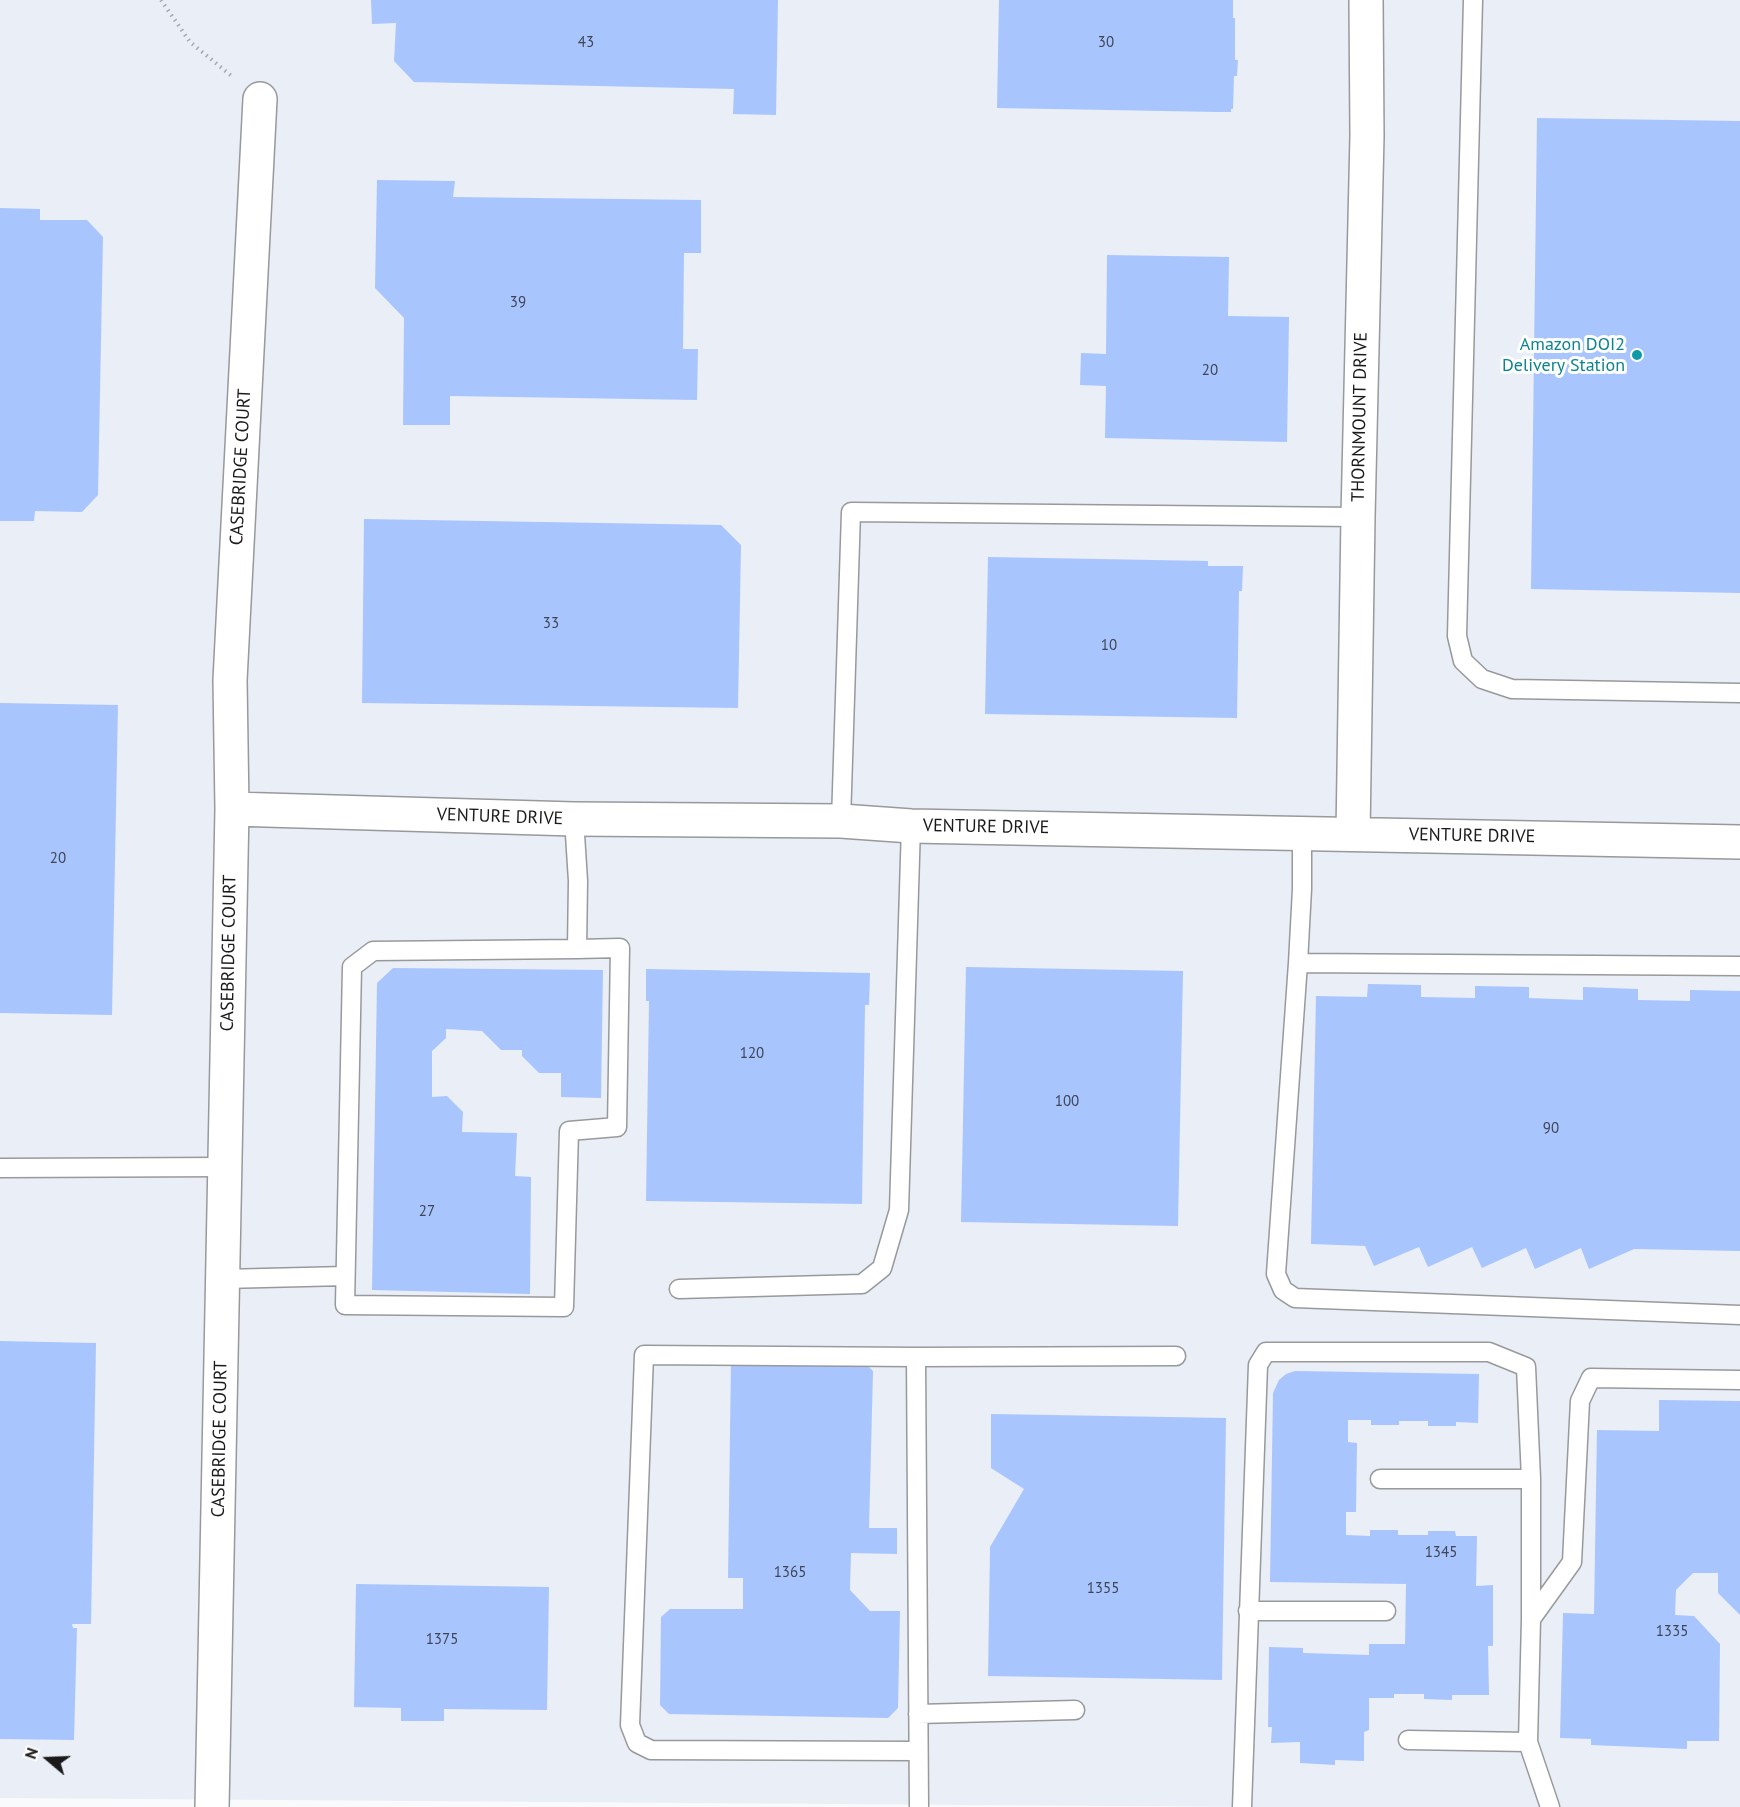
<!DOCTYPE html>
<html>
<head>
<meta charset="utf-8">
<style>
	body { margin:0 }
	#map { position:relative; width:1740px; height:1807px; overflow:hidden; background:#f9fafc; font-family:"PT Sans",sans-serif }
	canvas { display:block }
	.north { position:absolute; left:18px; top:1729px; width:60px; height:60px; -webkit-text-stroke:4px #fff; paint-order:stroke; rotate:289deg; font-size:16px; font-weight:700; line-height:24px; text-align:center; color:#1a1a1b }
	.north::after { content:''; display:block; margin:auto; width:21px; height:27px; background:#1a1a1b; clip-path:polygon(50% 0,100% 100%,50% 72%,0 100%) }
</style>
</head>
<body>
<div id="map">
<canvas width="1740" height="1807"></canvas>
<div class="north">N</div>
</div>
<script>
const ctx = document.querySelector('canvas').getContext('2d');
ctx.lineJoin = 'round';
function paint(path, color) {
  ctx.fillStyle = color;
  ctx.fill(path, 'evenodd');
}
function shape(rows) {
  const path = new Path2D();
  for (const r of rows) {
    path.moveTo(r[0], r[1]);
    for (let i = 2; i < r.length; i += 2) path.lineTo(r[i], r[i + 1]);
  }
  return path;
}
function trace(path, color, width, dash) {
  ctx.strokeStyle = color;
  ctx.lineWidth = width;
  ctx.lineCap = dash ? 'butt' : 'round';
  ctx.setLineDash(dash || []);
  ctx.stroke(path);
}
function drawText(font, color, halo, rows, align = 'center') {
  ctx.font = font + ' "PT Sans",sans-serif';
  ctx.lineWidth = 6;
  ctx.setLineDash([]);
  ctx.textBaseline = 'middle';
  ctx.strokeStyle = halo;
  ctx.fillStyle = color;
  for (const [text, x, y, turn = 0] of rows) {
    ctx.save();
    ctx.translate(x, y);
    ctx.rotate((+turn || 0) * Math.PI / 180);
    ctx.textAlign = isNaN(turn) ? turn : align;
    if (halo) ctx.strokeText(text, 0, 0);
    ctx.fillText(text, 0, 0);
    ctx.restore();
  }
}
const built = shape([
	[0,0,1740,0,1740,1807,1258,1807,0,1798]
]);
const building = shape([
	[371,0,778,0,776,115,733,114,734,89,414,82,394,61,396,23,372,24],
	[999,0,1233,0,1233,18,1235,18,1235,60,1238,60,1237,76,1234,76,1233,109,1231,109,1231,112,1218,112,997,108],
	[1537,118,1740,121,1740,593,1531,589],
	[377,180,455,181,453,197,701,200,701,253,684,253,683,349,698,349,697,400,450,396,450,425,403,425,404,318,375,288],
	[0,208,40,209,40,220,87,220,103,237,98,495,82,512,35,511,34,521,0,521],
	[1107,255,1229,257,1228,316,1289,317,1287,442,1105,438,1106,386,1080,385,1081,353,1106,354],
	[364,519,721,525,741,545,738,708,362,703],
	[988,557,1208,561,1208,566,1243,566,1242,591,1239,591,1237,718,985,714],
	[0,703,118,705,112,1015,0,1013],
	[966,967,1183,971,1178,1226,961,1222],
	[393,968,603,970,601,1098,561,1097,561,1073,539,1073,522,1056,522,1050,501,1050,482,1031,446,1029,446,1038,432,1051,432,1097,447,1096,463,1112,462,1132,517,1133,515,1176,531,1177,530,1294,372,1290,377,983],
	[646,969,870,973,869,1005,865,1005,862,1204,646,1201,649,1001,646,1001],
	[1368,984,1421,985,1421,997,1475,998,1475,986,1529,987,1529,998,1583,1000,1583,987,1638,989,1638,1000,1690,1001,1690,990,1740,991,1740,1251,1634,1249,1589,1269,1581,1248,1535,1269,1526,1248,1482,1268,1472,1247,1428,1267,1419,1247,1374,1266,1365,1246,1311,1244,1316,996,1367,997],
	[0,1341,96,1343,91,1624,72,1624,73,1628,77,1628,74,1740,0,1739],
	[731,1361,865,1363,873,1371,869,1528,897,1528,897,1554,851,1553,850,1590,870,1611,900,1611,898,1708,888,1718,669,1714,660,1705,661,1617,670,1609,743,1609,743,1578,728,1578],
	[1295,1371,1479,1374,1478,1423,1456,1422,1456,1426,1428,1426,1428,1421,1399,1421,1399,1425,1371,1425,1371,1420,1348,1420,1348,1442,1357,1443,1356,1512,1346,1512,1346,1535,1370,1536,1370,1530,1398,1530,1398,1535,1428,1535,1428,1531,1455,1531,1456,1536,1477,1536,1476,1586,1493,1585,1493,1646,1488,1646,1489,1695,1452,1695,1452,1700,1424,1699,1424,1694,1394,1694,1394,1698,1369,1698,1369,1730,1364,1732,1364,1761,1335,1760,1335,1765,1300,1763,1300,1742,1271,1743,1272,1727,1268,1727,1269,1647,1303,1648,1303,1653,1369,1655,1369,1644,1405,1644,1406,1584,1270,1582,1273,1393,1279,1380,1286,1374],
	[1659,1400,1740,1401,1740,1615,1718,1593,1718,1573,1693,1573,1676,1590,1675,1615,1694,1616,1720,1644,1719,1741,1687,1741,1687,1749,1591,1745,1591,1739,1560,1738,1563,1613,1594,1614,1597,1430,1659,1431],
	[991,1414,1226,1418,1222,1680,988,1676,990,1547,1024,1489,991,1468],
	[356,1584,549,1587,547,1710,444,1709,444,1721,401,1721,401,1708,354,1707]
]);
const path = shape([
	[161,0,190,42,234,78]
]);
const service = shape([
	[1473,0,1457,636,1463,661,1482,679,1512,689,1740,693],
	[574,819,578,881,577,949,373,951,352,967,345,1305,564,1307,569,1131,617,1127,620,948,577,949],
	[841,821,851,512,1358,517],
	[1302,834,1302,889,1298,963,1276,1274,1283,1290,1295,1298,1740,1315],
	[1298,963,1740,966],
	[0,1168,226,1167],
	[223,1279,345,1276],
	[679,1289,862,1284,882,1268,899,1210,911,826],
	[916,1357,644,1355,630,1725,637,1743,651,1750,918,1751],
	[1380,1479,1531,1479],
	[1248,1611,1386,1611],
	[1531,1619,1572,1562,1580,1401,1591,1378,1740,1380],
	[918,1714,1075,1710],
	[1408,1740,1528,1742],
	[919,1807,916,1357,1176,1356],
	[1242,1807,1258,1365,1266,1352,1489,1352,1526,1367,1531,1479,1531,1619,1528,1742,1550,1807]
]);
const minor = shape([
	[232,809,574,819,841,821,911,826,1740,842],
	[1353,834,1358,517,1367,136,1366,0],
	[212,1807,232,809,230,680,260,99]
]);
const markers = [
	[1637,355,6,"#0f9aa8"]
];
const numberNames = [
	["43",586,43],
	["30",1106,43],
	["39",518,303],
	["20",1210,371],
	["33",551,624],
	["10",1109,646],
	["20",58,859],
	["120",752,1054],
	["100",1067,1102],
	["90",1551,1129],
	["27",427,1212],
	["1345",1441,1553],
	["1365",790,1573],
	["1355",1103,1589],
	["1335",1672,1632],
	["1375",442,1640]
];
const cultureNames = [
	["Amazon DOI2",1625,345],
	["Delivery Station",1625,366]
];
const streetNames = [
	["THORNMOUNT DRIVE",1360,417,-89],
	["CASEBRIDGE COURT",241,467,-87],
	["VENTURE DRIVE",500,817,2],
	["VENTURE DRIVE",986,827,1],
	["VENTURE DRIVE",1472,836,1],
	["CASEBRIDGE COURT",229,953,-89],
	["CASEBRIDGE COURT",220,1439,-89]
];
paint(built, '#e9eef7');
paint(building, '#a9c5fe');
trace(service, '#98999b', 21);
trace(minor, '#98999b', 36);
trace(path, '#a7a8aa', 4, [1.5, 4.5]);
trace(service, '#fff', 18);
trace(minor, '#fff', 33);
for (const [x, y, r, color] of markers) {
  const dot = new Path2D();
  dot.arc(x, y, r, 0, 2 * Math.PI);
  ctx.fillStyle = color;
  ctx.fill(dot);
  trace(dot, '#fff', 2);
}
drawText('15px', '#3e4554', null, numberNames);
drawText('18px', '#0d838f', '#fff', cultureNames, 'right');
drawText('18px', '#1a1a1b', '#fff', streetNames);
</script>
</body>
</html>
